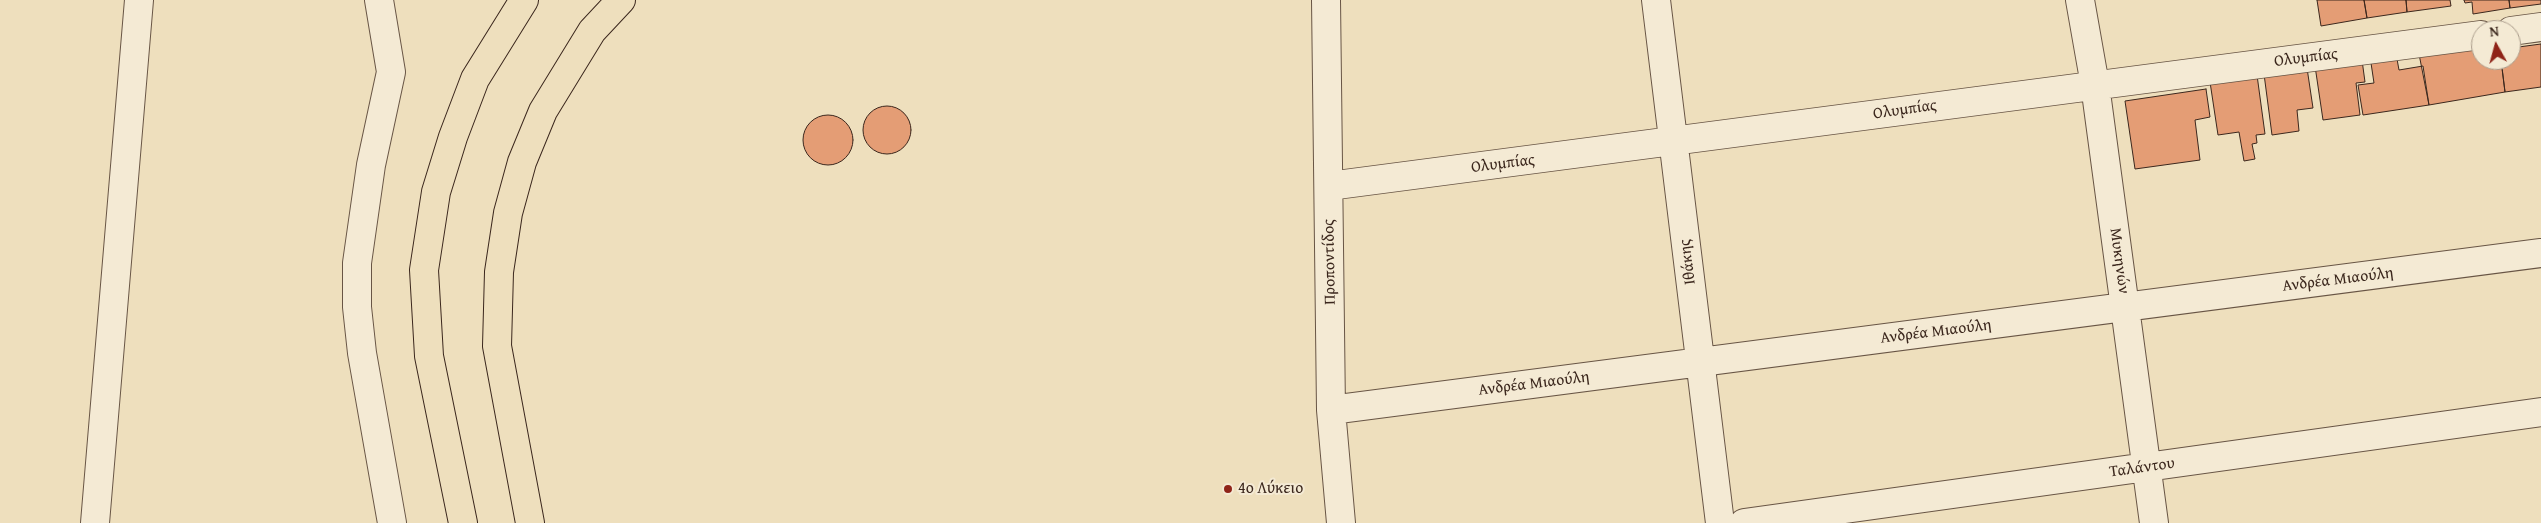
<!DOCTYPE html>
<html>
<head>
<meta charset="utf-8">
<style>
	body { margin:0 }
	#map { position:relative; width:2541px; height:523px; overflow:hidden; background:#eedfbd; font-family:"Gentium Book Plus",serif }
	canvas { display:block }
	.north { position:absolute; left:2471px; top:20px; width:50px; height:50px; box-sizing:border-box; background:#f4ead4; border:1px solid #aa9c8b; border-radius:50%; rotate:353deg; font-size:14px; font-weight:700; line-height:20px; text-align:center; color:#3b271d }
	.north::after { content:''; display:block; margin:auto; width:18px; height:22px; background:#8f2418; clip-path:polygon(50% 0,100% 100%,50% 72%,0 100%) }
</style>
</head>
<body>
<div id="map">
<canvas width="2541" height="523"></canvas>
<div class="north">N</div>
</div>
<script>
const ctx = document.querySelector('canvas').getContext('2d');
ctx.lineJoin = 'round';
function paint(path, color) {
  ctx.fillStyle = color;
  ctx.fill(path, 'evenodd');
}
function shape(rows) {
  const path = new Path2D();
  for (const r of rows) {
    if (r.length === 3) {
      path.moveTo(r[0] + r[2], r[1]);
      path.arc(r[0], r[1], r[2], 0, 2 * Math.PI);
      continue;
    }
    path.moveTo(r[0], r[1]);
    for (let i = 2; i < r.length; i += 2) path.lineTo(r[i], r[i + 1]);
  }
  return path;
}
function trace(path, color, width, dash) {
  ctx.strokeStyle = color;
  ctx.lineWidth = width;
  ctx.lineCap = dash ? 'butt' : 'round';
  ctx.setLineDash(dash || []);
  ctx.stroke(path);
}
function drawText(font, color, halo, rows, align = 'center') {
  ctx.font = font + ' "Gentium Book Plus",serif';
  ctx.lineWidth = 4;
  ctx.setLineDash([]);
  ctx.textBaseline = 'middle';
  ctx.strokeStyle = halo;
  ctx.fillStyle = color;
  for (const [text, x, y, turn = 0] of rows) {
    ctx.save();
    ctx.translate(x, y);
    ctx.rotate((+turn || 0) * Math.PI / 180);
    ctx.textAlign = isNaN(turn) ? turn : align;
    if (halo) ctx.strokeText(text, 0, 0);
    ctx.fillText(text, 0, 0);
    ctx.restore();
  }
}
const building = shape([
	[2317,0,2364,0,2367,18,2321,26,2317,0],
	[2364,0,2406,0,2407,12,2367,18,2364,0],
	[2406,0,2450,0,2451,6,2407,12,2406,0],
	[2464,0,2509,0,2510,8,2473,14,2472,2,2465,3,2464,0],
	[2509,0,2541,0,2541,4,2510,8,2509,0],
	[2541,44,2541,87,2505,92,2501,60,2511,60,2511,48,2541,44],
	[2461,47,2462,51,2481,48,2481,60,2501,60,2505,92,2429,105,2419,54,2461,47],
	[2397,59,2399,70,2423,66,2429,105,2363,115,2358,85,2374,83,2371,63,2397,59],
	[2362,60,2365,82,2356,83,2360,115,2323,120,2315,66,2362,60],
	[2307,68,2313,108,2297,110,2299,131,2272,135,2264,74,2307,68],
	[2257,75,2265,134,2256,135,2257,143,2252,144,2255,159,2244,161,2239,132,2218,135,2210,82,2257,75],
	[2206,89,2210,117,2195,120,2200,160,2135,169,2125,101,2206,89],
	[887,130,24],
	[828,140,25]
]);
const minor = shape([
	[379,0,391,72,371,165,357,263,357,307,362,353,392,523],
	[1326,0,1331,410,1341,523],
	[1656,0,1720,523],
	[2080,0,2095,85,2154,523],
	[2511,31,2541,27],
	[1329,186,2481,35],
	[1331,410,2541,253],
	[95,523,139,0],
	[1744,523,2541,412]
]);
const major = shape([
	[463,523,429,356,424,270,436,192,453,137,475,79,524,0],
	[530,523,497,346,499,272,508,213,522,162,543,111,592,31,621,0]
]);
const markers = [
	[1228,489,5,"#8f2418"]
];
const streetNames = [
	["Ολυμπίας",2306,58,-7],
	["Ολυμπίας",1905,110,-8],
	["Ολυμπίας",1503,164,-7],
	["Μυκηνών",2119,261,82],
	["Προποντίδος",1330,262,-91],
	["Ιθάκης",1688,262,-97],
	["Ανδρέα Μιαούλη",2338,280,-7],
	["Ανδρέα Μιαούλη",1936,332,-7],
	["Ανδρέα Μιαούλη",1534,384,-7],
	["Ταλάντου",2142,468,-8]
];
const poiNames = [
	["4ο Λύκειο",1238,489]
];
paint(building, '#e49d75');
trace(building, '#3b271d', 1);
trace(minor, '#685545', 30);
trace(major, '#3b271d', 30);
trace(minor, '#f4ead4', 28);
trace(major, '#eedfbd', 28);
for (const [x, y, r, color] of markers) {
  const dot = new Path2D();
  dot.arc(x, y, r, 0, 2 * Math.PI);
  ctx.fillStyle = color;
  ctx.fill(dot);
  trace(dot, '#f4ead4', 2);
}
drawText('16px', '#3b271d', '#f4ead4', streetNames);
drawText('16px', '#3b271d', '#f4ead4', poiNames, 'left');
</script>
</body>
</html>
